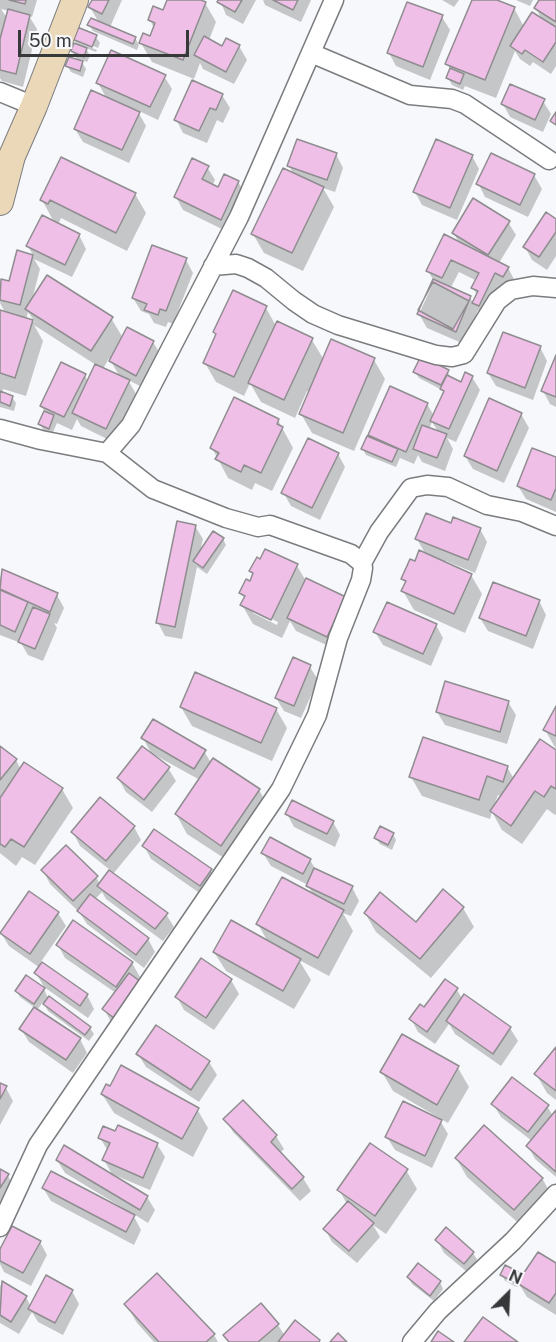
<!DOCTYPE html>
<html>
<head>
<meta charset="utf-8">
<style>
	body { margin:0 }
	#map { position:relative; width:556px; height:1342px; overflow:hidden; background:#f6f8fb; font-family:"Public Sans",sans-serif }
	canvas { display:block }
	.north { position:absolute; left:478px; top:1264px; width:60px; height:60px; -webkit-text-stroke:4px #f6f8fb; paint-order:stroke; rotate:24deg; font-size:16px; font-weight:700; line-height:24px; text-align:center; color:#373839 }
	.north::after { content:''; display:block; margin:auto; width:21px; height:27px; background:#373839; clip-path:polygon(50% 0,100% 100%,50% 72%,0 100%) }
	.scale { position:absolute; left:18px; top:30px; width:171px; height:27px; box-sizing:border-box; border:3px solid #373839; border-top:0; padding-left:8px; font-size:18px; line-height:21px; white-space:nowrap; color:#373839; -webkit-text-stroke:4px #f6f8fb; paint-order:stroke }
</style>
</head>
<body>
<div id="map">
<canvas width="556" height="1342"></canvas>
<div class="north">N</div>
<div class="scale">50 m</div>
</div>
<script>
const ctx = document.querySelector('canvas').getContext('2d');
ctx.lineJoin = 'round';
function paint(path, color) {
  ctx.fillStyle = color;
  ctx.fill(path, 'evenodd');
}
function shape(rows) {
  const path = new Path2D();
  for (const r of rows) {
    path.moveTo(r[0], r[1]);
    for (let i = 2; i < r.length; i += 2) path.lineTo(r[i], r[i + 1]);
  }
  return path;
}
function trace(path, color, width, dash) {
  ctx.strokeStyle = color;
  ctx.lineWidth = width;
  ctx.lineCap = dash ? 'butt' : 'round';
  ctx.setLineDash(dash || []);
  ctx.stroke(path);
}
const shadow = shape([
	[0,0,37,0,32,17,29,16,37,29,23,87,2,81,0,78],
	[1,9,9,11,7,18],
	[93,0,122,0,110,27,135,38,139,45,137,50,93,31,89,25,99,23,90,7],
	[168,0,197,0,205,3,216,22,209,40,223,48,239,46,247,60,234,84,203,69,200,63,194,79,152,62,141,43,151,38,154,28,150,20,164,12],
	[220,0,256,0,243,24,226,15],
	[263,0,311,0,301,22,265,5],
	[442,0,459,0,454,7],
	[474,0,494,0,514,8,524,27,542,20,536,8,541,0,556,0,556,66,551,74,533,62,530,66,520,59,515,51,496,98,465,86,463,90,452,85,448,78,451,70,447,64],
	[516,0,533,0,530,6],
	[442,17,450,30,430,80,396,66,389,53],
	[96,37,100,43,98,48,77,39,77,42,97,50,96,52,86,48,90,56,87,62,80,59,86,69,83,77,71,72,67,66,78,61,72,51,78,46,74,39],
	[164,76,172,89,158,120,137,110,146,126,129,163,83,142,75,129,107,99,98,83],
	[222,95,230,108,223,123,217,120,207,143,183,133,176,119],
	[543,101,551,114,543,132,510,117,503,104],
	[336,154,343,168,335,192,323,188,334,207,303,271,264,253,253,234,294,175,289,166],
	[472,156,479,169,457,220,422,205,415,192],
	[207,167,215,180,212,186,218,188,238,182,246,195,228,232,183,210,176,197],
	[534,175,542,189,528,217,485,197,478,183],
	[135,194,146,213,127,251,61,218,58,225,79,235,86,249,72,277,34,259,40,269,32,300,111,318,123,338,128,329,153,342,161,355,144,388,128,380,136,394,113,442,81,426,77,419,72,430,57,423,52,434,44,431,40,424,45,412,41,406,85,375,88,382,96,365,34,325,43,341,26,396,3,389,2,393,12,397,16,403,14,411,0,407,0,312,6,314,0,303,2,281,10,283,18,252,34,257,28,246,55,224,42,200],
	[28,312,35,322,26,320],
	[109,358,120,377,103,369],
	[556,220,556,256,547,270,532,260,525,247],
	[508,222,516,235,499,263,508,268,515,281,481,316,478,310,464,344,427,328,419,314,434,281,428,271,459,243,454,233],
	[459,272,477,281,473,288,477,295,473,303,470,297,450,289],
	[186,260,193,273,173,324,168,322,166,327,154,323,149,314,141,311,133,298],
	[266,308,276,326,312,340,324,360,374,360,385,379,354,451,312,433,301,414,310,392,307,391,295,418,261,402,250,383,244,396,216,382,205,363,217,337,214,332],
	[540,347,547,361,533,400,496,386,488,373],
	[556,359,556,407,550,404,543,391],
	[448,371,450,379,462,384,472,377,480,390,456,442,447,438,453,449,445,471,422,462,418,455,414,464,400,458,396,467,366,455,363,449,374,441,370,435,427,404,434,416,445,393,442,390,419,378,415,372],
	[432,422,439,433,429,430],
	[521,414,529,428,504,483,473,469,465,456],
	[278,420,293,448,272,491,255,483,252,490,228,478,212,448],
	[338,454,345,467,320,520,291,506,283,492],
	[556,459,556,512,526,499,518,486],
	[452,525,480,529,487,542,475,573,446,561,445,564,471,575,482,594,465,633,414,610,403,591,406,584,403,579,415,563,426,555,417,539],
	[195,526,203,539,200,552,223,539,226,545,207,574,197,567,182,639,165,636,158,623],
	[297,566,306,581,345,598,335,649,296,631,290,621,282,638,253,624,242,605,245,599,241,593,250,583,254,576,251,571],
	[253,610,278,622,277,625,253,613],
	[3,571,57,595,64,608,57,624,54,623,57,628,43,661,28,655,21,643,0,635,0,578],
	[539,601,546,615,533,649,488,631,480,618],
	[436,625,443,638,431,666,383,645,375,632],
	[294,659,310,667,318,680,301,718,284,711,276,698],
	[508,702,516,715,507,744,445,725,437,712],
	[181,707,276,709,287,728,272,761,192,726],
	[556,709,556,749,545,730],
	[143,738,204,751,211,763,259,790,270,809,233,864,187,834,176,814,200,780,151,753],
	[0,748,16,760,21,770,62,789,73,808,35,865,22,857,16,866,0,853],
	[556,752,556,814,555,815,547,809,522,844,502,830,492,812,490,819,422,796,411,777,507,767,514,779],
	[498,795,502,796,494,805],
	[168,768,176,781,152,812,126,792,118,778],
	[287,814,333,822,340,835,335,847,294,827],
	[134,827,141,840,113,874,166,914,174,927,163,941,106,899,102,892,95,899,148,939,155,952,144,968,87,924,79,912,50,884,43,870,96,877,100,884,110,870,80,846,73,832],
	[393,834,396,840,392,850,380,844,376,838],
	[144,846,211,871,218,884,208,899,151,859],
	[263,853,310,860,316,870,352,887,359,901,351,916,343,913,353,931,329,976,299,960,311,980,294,1009,226,971,214,952,269,944,258,924,313,895,308,885,271,866],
	[463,908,474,927,431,978,376,932,365,913,416,924],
	[58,913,66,926,40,963,87,995,94,1009,88,1018,44,987,36,973,40,968,9,946,1,933],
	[58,945,132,963,140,977,111,1022,104,1009,116,993,65,958],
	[201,960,231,980,239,994,214,1030,184,1010,177,997],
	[27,977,44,989,47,996,90,1028,94,1034,89,1041,48,1011,43,1002,37,1010,80,1039,87,1053,73,1073,29,1042,21,1029,35,1008,20,997,16,991],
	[457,990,463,1000,510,1028,518,1041,501,1066,455,1034,449,1024,435,1044,418,1032,411,1019],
	[156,1027,209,1062,217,1075,199,1102,146,1067,138,1054],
	[556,1049,556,1100,547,1093,536,1074],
	[458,1068,469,1087,448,1123,393,1091,382,1072],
	[0,1084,6,1088,13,1101,0,1125],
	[102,1094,197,1109,208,1128,193,1157,114,1113],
	[493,1104,547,1106,553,1116,556,1113,556,1177,535,1159,528,1146,532,1141,501,1117],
	[225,1119,276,1136,284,1149,280,1153,303,1178,311,1191,300,1201,233,1132],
	[439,1119,448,1134,432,1168,395,1150,387,1137],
	[100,1138,157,1144,165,1157,150,1190,112,1174,104,1160,108,1151],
	[456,1158,542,1178,553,1198,525,1229,467,1177],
	[57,1160,147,1197,155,1210,148,1223,132,1213,141,1230,134,1245,51,1201,43,1188,121,1210,123,1208,65,1173],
	[0,1170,8,1176,15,1189,0,1212],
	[406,1170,417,1189,386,1234,373,1225,380,1237,357,1263,332,1242,325,1229,347,1204,339,1190],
	[437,1240,473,1253,481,1266,472,1276,444,1253],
	[40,1242,47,1255,31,1286,4,1272,0,1264,0,1252],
	[556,1265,556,1315,527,1297,519,1284,517,1287,505,1281,502,1275,518,1273,522,1279],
	[408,1277,440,1282,443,1289,434,1301,412,1284],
	[2,1283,26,1297,31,1307,72,1291,79,1304,63,1335,38,1322,32,1312,19,1334,0,1323,0,1286],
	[126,1304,214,1335,218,1342,154,1342,137,1323],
	[295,1322,320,1342,229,1342,225,1335,278,1325,285,1336]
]);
const building = shape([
	[9,0,26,0,25,4,9,0],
	[92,0,109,0,102,14,88,7,92,0],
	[167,0,201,0,206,2,183,60,139,43,143,33,150,36,155,23,148,20,153,6,163,10,167,0],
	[218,0,242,0,235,12,217,2,218,0],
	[273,0,298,0,293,10,273,0],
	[472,0,497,0,515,7,485,80,445,64,472,0],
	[539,0,556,0,556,22,534,8,539,0],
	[407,2,443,15,423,67,387,53,407,2],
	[8,9,30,15,16,74,0,70,0,39,8,9],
	[532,12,556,27,556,42,543,62,525,50,522,54,510,46,532,12],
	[91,18,136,37,133,44,87,25,91,18],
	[77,27,97,35,92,47,72,39,77,27],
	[204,36,222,46,226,38,240,45,226,72,194,55,204,36],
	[74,43,87,48,84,57,71,51,74,43],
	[111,50,166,75,150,107,96,83,111,50],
	[69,57,83,61,80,71,65,66,69,57],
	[450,68,464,74,460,84,446,78,450,68],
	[192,80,223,94,216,110,210,108,199,131,174,120,192,80],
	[510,84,545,99,535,120,501,104,510,84],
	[91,90,140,112,122,150,74,129,91,90],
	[556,112,556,125,550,121,556,112],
	[297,139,337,153,327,180,287,166,297,139],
	[436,139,473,155,450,208,413,192,436,139],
	[491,153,535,174,520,205,476,184,491,153],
	[61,157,136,193,116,233,50,200,48,204,40,200,61,157],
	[192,158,209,166,202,179,218,187,224,174,239,181,221,220,174,197,192,158],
	[283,168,324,187,292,253,251,234,283,168],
	[473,198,510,221,488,255,452,233,473,198],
	[546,212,556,219,556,232,539,257,523,247,546,212],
	[42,215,80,234,65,265,26,246,42,215],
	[444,234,509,267,503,277,495,273,479,306,472,303,478,291,471,288,479,273,451,260,442,278,426,271,444,234],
	[152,245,187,258,166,311,160,309,158,315,144,310,147,304,132,298,152,245],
	[17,250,33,255,20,305,0,300,1,279,9,281,17,250],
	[47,275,113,317,91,351,25,309,47,275],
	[433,279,471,296,456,332,417,314,433,279],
	[433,282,469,301,453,329,418,310,433,282],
	[233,290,267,306,234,377,203,363,216,334,213,332,233,290],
	[0,310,33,320,15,378,0,373,0,310],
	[277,321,313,338,284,400,248,383,277,321],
	[127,327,154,341,136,376,109,361,127,327],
	[503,332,541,346,525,388,487,373,503,332],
	[331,339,375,358,343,433,299,414,331,339],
	[556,355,556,397,541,391,556,355],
	[421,356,449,370,441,385,413,372,421,356],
	[61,362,86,374,64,417,40,406,61,362],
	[95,364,130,380,106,429,72,413,95,364],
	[465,372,473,376,449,429,430,421,444,391,440,389,447,375,461,382,465,372],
	[390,386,428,403,406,452,368,435,390,386],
	[0,391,13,396,10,406,0,402,0,391],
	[234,397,279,419,277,424,283,427,261,473,244,465,241,472,215,459,219,453,210,448,234,397],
	[489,398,522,413,497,471,464,456,489,398],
	[44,411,54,415,49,429,38,424,44,411],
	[422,425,447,434,437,458,413,449,422,425],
	[367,436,398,449,392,462,361,449,367,436],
	[308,438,339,453,312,508,281,493,308,438],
	[532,448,556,457,556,488,551,500,517,486,532,448],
	[426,513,451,523,453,517,481,528,468,560,415,539,426,513],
	[177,521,196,525,175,627,156,623,177,521],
	[213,531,224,538,203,568,193,561,213,531],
	[265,549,298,564,271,620,240,605,245,596,239,593,246,579,250,581,253,573,249,571,257,557,260,559,265,549],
	[419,550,472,574,454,614,401,591,406,581,401,579,410,559,415,561,419,550],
	[2,569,58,593,50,612,0,589,2,569],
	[306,578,346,597,327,637,287,618,306,578],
	[493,582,540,600,526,636,479,618,493,582],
	[0,590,28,602,15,632,0,625,0,590],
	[387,602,437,624,423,654,373,632,387,602],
	[33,607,50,614,35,649,18,642,33,607],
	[293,657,311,665,294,706,275,698,293,657],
	[195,672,277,708,261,743,180,707,195,672],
	[445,681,509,701,500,732,436,712,445,681],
	[556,706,556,736,543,730,556,706],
	[153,719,206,750,194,769,141,738,153,719],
	[423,737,508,766,503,782,487,776,479,800,409,777,423,737],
	[540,739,556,750,556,789,551,786,544,797,535,791,511,826,490,811,540,739],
	[0,746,17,759,0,780,0,746],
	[142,746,170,767,144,800,117,778,142,746],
	[213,758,260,789,221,846,175,814,213,758],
	[24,762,63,788,24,847,11,839,5,847,0,844,0,798,24,762],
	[100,797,135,826,106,861,71,832,100,797],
	[292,800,334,821,327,834,285,814,292,800],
	[380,826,394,833,388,845,374,838,380,826],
	[154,829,212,869,200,886,142,846,154,829],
	[270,837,311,859,303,874,261,853,270,837],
	[66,845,98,876,73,901,41,870,66,845],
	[314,868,353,886,344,904,306,886,314,868],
	[109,870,168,913,155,929,97,886,109,870],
	[282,877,344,910,318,958,256,924,282,877],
	[443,889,464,907,420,959,364,913,380,892,416,922,443,889],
	[29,891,59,912,30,954,0,933,29,891],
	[90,894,149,938,136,955,77,911,90,894],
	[73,920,133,962,116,987,56,945,73,920],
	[231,920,301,959,283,991,213,952,231,920],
	[201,958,232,979,206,1018,175,997,201,958],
	[42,962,88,994,80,1006,34,973,42,962],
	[129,973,141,982,114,1018,102,1009,129,973],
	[26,975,45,988,34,1004,15,991,26,975],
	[445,979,458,988,427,1032,409,1019,420,1004,424,1007,445,979],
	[464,994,511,1027,493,1054,446,1021,464,994],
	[49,996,91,1027,85,1035,43,1004,49,996],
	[34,1007,81,1038,66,1060,19,1029,34,1007],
	[156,1025,210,1061,191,1090,136,1054,156,1025],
	[402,1034,459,1066,437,1105,380,1072,402,1034],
	[556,1047,556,1091,534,1074,556,1047],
	[121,1065,199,1108,182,1139,101,1094,106,1084,110,1086,121,1065],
	[512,1077,549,1105,528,1132,491,1104,512,1077],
	[0,1083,7,1086,0,1099,0,1083],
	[243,1100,277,1135,271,1142,304,1177,292,1189,223,1119,243,1100],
	[403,1101,442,1120,425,1156,385,1137,403,1101],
	[556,1110,556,1172,526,1146,556,1110],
	[118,1125,158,1143,143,1178,102,1160,110,1143,98,1138,103,1126,115,1131,118,1125],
	[484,1125,543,1178,514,1210,455,1158,484,1125],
	[370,1143,408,1169,375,1216,337,1190,370,1143],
	[64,1145,148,1196,140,1210,56,1160,64,1145],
	[0,1169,9,1174,0,1188,0,1169],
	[51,1171,135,1215,126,1232,42,1188,51,1171],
	[348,1201,374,1223,349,1251,323,1229,348,1201],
	[12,1226,41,1241,23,1273,0,1261,0,1249,12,1226],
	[446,1227,474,1252,464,1264,435,1240,446,1227],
	[538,1252,556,1263,556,1293,549,1303,517,1283,538,1252],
	[418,1263,441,1281,430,1296,407,1277,418,1263],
	[505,1265,519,1272,514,1282,500,1275,505,1265],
	[157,1273,215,1334,206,1342,159,1342,124,1304,157,1273],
	[46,1275,73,1290,55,1323,28,1309,46,1275],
	[2,1281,27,1296,11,1322,0,1315,2,1281],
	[261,1303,279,1324,258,1342,229,1342,223,1335,261,1303],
	[483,1317,518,1342,464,1342,483,1317],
	[295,1320,320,1340,319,1342,278,1342,295,1320],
	[438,1331,454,1342,431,1342,438,1331],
	[338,1333,347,1342,330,1342,338,1333]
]);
const street = shape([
	[311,53,410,95,452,99,465,104,549,160],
	[0,92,34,106],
	[213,266,236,264,248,268,266,278,294,301,313,314,338,325,436,355,452,357,464,354,497,301,511,290,533,286,556,288],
	[0,429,41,440,107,453,131,425,239,217,334,0],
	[107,453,153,489,226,518,258,527,270,525,351,554,362,563],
	[0,1227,38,1145,281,789,317,715,338,638,361,580,363,568,362,563,379,532,411,488,427,485,448,487,487,505,522,512,556,526],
	[412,1342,438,1311,513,1241,556,1194]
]);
const secondary = shape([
	[0,202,12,156,34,106,75,0]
]);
paint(shadow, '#0003');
paint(building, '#efbfe7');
trace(building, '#8f8d8f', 1.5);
trace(street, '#7a7c7e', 21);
trace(secondary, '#7a7c7e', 28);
trace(street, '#fff', 18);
trace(secondary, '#ead8b9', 26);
</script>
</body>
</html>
